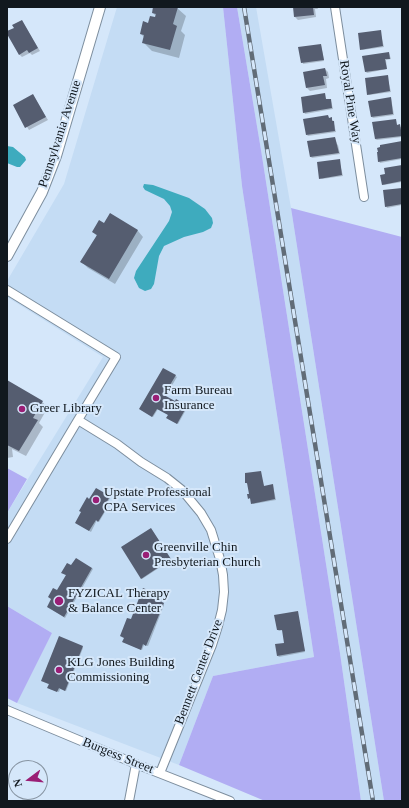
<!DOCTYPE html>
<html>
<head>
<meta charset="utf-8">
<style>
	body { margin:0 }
	#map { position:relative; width:409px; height:808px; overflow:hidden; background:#d5e7fa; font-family:"Times New Roman",serif }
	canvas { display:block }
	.frame { position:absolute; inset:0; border:8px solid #11181e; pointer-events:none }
	.north { position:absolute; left:8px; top:760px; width:40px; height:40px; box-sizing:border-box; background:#d5e7fa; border:1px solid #8794a2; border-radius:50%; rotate:254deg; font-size:11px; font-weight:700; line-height:16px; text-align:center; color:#11181e }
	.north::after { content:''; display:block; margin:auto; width:14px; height:18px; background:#9a1e75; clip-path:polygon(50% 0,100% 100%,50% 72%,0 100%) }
</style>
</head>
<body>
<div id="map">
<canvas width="409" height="808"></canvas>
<div class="frame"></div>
<div class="north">N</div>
</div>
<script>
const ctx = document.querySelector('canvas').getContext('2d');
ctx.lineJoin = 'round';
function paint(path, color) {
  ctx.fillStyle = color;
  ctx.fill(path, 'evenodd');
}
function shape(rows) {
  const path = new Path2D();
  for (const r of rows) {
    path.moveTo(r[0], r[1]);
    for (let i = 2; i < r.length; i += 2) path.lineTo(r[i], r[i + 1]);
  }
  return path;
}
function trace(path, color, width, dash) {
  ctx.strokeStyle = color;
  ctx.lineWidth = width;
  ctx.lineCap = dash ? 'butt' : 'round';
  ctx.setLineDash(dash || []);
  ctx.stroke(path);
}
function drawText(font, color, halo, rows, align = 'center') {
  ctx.font = font + ' "Times New Roman",serif';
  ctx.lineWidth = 4;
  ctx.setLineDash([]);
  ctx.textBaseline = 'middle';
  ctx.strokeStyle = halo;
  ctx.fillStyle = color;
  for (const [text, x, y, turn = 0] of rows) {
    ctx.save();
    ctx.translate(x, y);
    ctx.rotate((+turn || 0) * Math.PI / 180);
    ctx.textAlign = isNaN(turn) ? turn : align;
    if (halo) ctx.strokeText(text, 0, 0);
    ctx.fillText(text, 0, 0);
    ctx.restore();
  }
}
const built = shape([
	[117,7,223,7,242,186,314,657,213,676,179,765,17,703,52,633,7,606,7,513,103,357,7,297,7,281,64,184],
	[237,7,256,7,291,208,384,801,361,801,340,653,261,150]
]);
const green = shape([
	[223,7,237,7,261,150,340,653,361,801,265,801,179,765,213,676,314,657,242,186],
	[291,208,402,237,402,801,384,801],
	[7,468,27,479,7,513],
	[7,606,52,633,17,703,7,698]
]);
const water = shape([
	[7,146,13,147,25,157,26,160,20,167,17,167,7,163],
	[144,184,153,185,189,198,205,209,212,218,213,223,211,228,203,232,184,237,164,246,159,256,154,284,151,289,145,291,139,288,134,278,136,271,169,221,172,212,170,206,164,199,145,190,143,187]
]);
const shadow = shape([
	[154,7,177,8,186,16,181,31,185,35,179,58,152,51,143,42,145,38,141,34,149,24,155,19,156,16,153,13],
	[294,7,317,7,318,9,315,9,316,17,298,20,295,17],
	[22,21,40,51,32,55,30,53,22,57,19,54,15,28],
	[380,31,384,47,362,50,361,49],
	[321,45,324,61,303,64,300,48],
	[389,53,391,59,386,60,387,69,367,73,366,72],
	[325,69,328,72,329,78,326,79,327,88,310,91,307,88],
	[387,76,391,92,369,95,368,94],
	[324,94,326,100,330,100,331,101,333,109,305,114,304,112],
	[33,95,48,120,29,130,14,106],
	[391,98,394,115,373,118,372,117],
	[328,116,329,119,333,120,336,132,308,136,307,135],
	[395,120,397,126,401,127,402,137,377,140,375,139],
	[335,138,337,144,338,145,340,154,312,158,311,157,308,142],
	[402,142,402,159,380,163,379,161],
	[339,160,343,176,322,179,320,178],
	[402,166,402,182,384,185,382,184,386,175],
	[402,189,402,205,387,208,386,206],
	[110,214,138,231,143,237,115,284,88,268,82,262,97,236,93,232,104,224],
	[164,369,177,377,165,397,187,408,178,424,168,419,169,415,158,409,153,417,141,410],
	[7,381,42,402,48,407,39,423,43,427,26,456,12,449,13,457,7,458],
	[260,472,264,487,272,485,273,486,276,500,253,504,251,499,249,498,250,495,248,484,246,483],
	[109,497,110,498,104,509,106,510,99,522,97,520,91,532,78,524,90,500],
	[152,530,171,560,142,579,141,578],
	[92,568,93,569,65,618,48,607,67,576,64,574],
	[144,590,162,597,163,598,161,603,164,605,148,646,144,645,142,650,123,642],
	[297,612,305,652,279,657,278,656,285,644,283,630,279,631,278,630],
	[82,646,83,648,66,691,60,689,59,692,50,689,50,685,42,681]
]);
const building = shape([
	[153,7,178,7,173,24,177,26,170,50,142,43,144,35,140,34,143,21,148,23,150,16,155,17,156,14,152,13],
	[293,7,313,7,314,15,294,17],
	[22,20,38,48,29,53,27,50,19,55,7,34,7,31,14,28,12,25],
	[381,30,383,46,360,50,358,33],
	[321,44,324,60,301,63,298,47],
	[389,52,390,59,385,59,387,69,365,72,362,56],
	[325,68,327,76,323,76,325,85,306,88,303,72],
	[388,75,390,91,367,95,365,78],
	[325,93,326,99,331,99,332,108,303,113,301,97],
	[33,94,46,117,25,128,13,105],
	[391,97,393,114,371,117,368,101],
	[328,115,329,118,332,117,332,121,334,121,335,131,306,135,303,119],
	[396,119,397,125,400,124,402,136,375,139,372,122],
	[335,137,339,153,310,157,307,141],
	[402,141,402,158,378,162,377,152,378,152,377,148,380,147,380,145],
	[340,159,342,175,319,179,317,162],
	[402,165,402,181,382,185,380,175,385,174,384,168],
	[402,188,402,204,385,207,383,190],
	[110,213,138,230,109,279,80,262,97,235,92,232,99,220,104,223],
	[163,368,176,375,164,395,175,401,176,399,187,406,177,424,166,418,168,415,157,409,152,417,139,409],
	[7,380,43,401,33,418,38,420,19,451,7,445],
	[261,471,264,486,273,484,275,499,251,504,250,498,248,499,247,494,249,494,247,483,245,483,245,473],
	[96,488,110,496,104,507,106,509,98,522,96,520,89,531,75,523,81,512,79,511,87,497,89,499],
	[151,528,171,559,141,579,121,547],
	[76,558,92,568,64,617,47,607,51,599,48,597,53,588,57,590,66,575,61,573,67,563,71,565],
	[143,588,162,596,160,601,164,603,146,646,143,644,141,650,122,642,124,638,120,636,127,618,131,619],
	[298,611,305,651,277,656,275,644,284,643,282,630,277,630,274,615],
	[59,636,83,646,65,691,59,688,57,692,47,688,49,684,41,681]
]);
const minor = shape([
	[335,7,364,197],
	[7,290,116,357,78,420,7,539],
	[78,420,117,444,141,462,167,478,182,490,201,513,211,530,220,559,223,575,224,592,222,610,218,626,212,645,160,773],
	[7,710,136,764,230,801],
	[129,801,136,764]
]);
const tertiary = shape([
	[7,256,42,192,56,156,100,7]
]);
const rail = shape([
	[244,7,373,801]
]);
const markers = [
	[156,398,4,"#9a1e75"],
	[22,409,4,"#9a1e75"],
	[96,500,4,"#9a1e75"],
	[146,555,4,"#9a1e75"],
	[59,601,5,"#9a1e75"],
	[59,670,4,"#9a1e75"]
];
const streetNames = [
	["Royal Pine Way",350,102,81],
	["Pennsylvania Avenue",60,134,-72],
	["Bennett Center Drive",199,672,-69],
	["Burgess Street",118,756,22]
];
const poiNames = [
	["Farm Bureau",164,391],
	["Insurance",164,406],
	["Greer Library",30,409],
	["Upstate Professional",104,493],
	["CPA Services",104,508],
	["Greenville Chin",154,548],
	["Presbyterian Church",154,563],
	["FYZICAL Therapy",68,594],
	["& Balance Center",68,609],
	["KLG Jones Building",67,663],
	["Commissioning",67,678]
];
paint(built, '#c4dcf4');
paint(green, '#b1adf3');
paint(water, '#3eabbe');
paint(shadow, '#0003');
paint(building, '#555d70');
trace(minor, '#7d8e9e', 10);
trace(tertiary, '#7d8e9e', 12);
trace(minor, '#fff', 8);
trace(tertiary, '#fff', 10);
trace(rail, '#616c77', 4.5);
trace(rail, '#d5e7fa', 3, [9]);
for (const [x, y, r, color] of markers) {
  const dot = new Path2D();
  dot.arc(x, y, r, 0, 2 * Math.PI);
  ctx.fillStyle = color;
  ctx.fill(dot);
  trace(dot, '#d5e7fa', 1.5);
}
drawText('13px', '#11181e', '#d5e7fa', streetNames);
drawText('13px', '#11181e', '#d5e7fa', poiNames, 'left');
</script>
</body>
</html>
